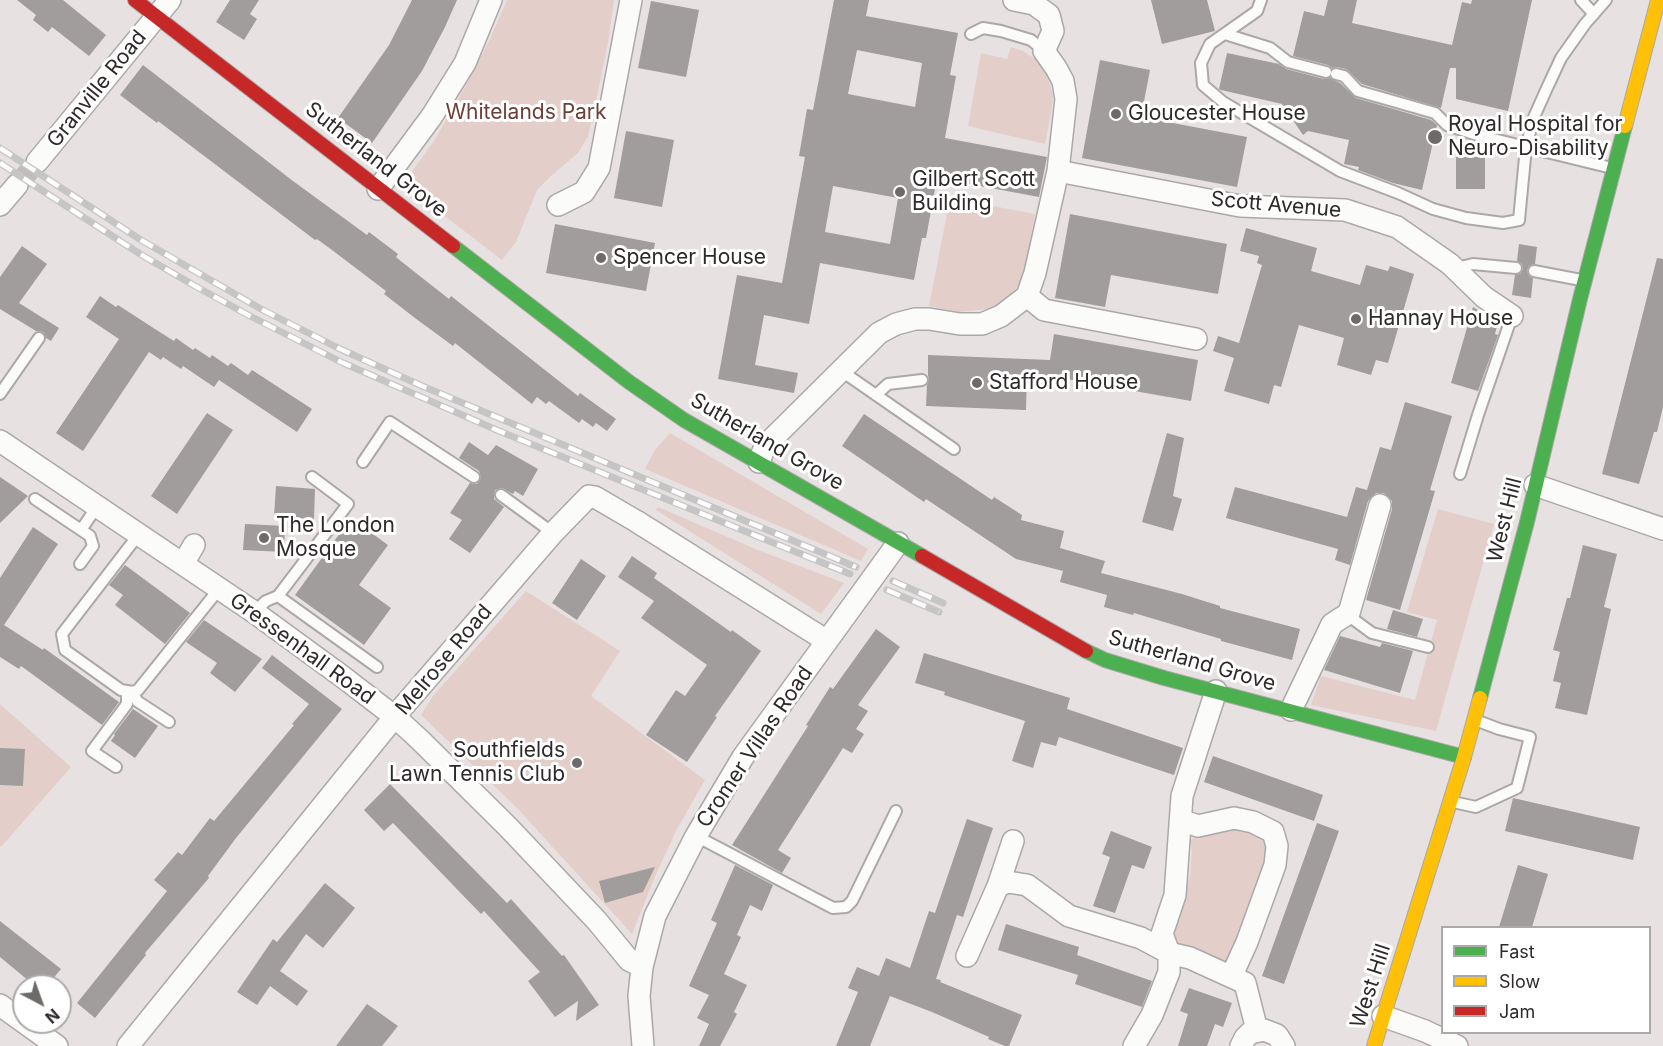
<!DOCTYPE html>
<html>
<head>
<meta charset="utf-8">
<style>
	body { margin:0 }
	#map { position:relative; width:1663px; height:1046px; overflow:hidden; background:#e7e2e1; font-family:Inter,sans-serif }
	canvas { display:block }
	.legend { position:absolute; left:1441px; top:926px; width:210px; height:108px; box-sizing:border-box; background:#fff; border:2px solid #abaaaa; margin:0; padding:8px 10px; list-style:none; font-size:18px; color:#2e2a2a }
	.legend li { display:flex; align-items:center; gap:12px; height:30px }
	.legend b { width:30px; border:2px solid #abaaaa }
	.north { position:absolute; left:12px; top:974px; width:60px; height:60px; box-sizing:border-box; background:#fff; border:2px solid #abaaaa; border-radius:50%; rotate:139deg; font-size:16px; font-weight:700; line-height:24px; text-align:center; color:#2e2a2a }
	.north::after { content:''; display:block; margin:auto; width:21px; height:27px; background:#6f6a6a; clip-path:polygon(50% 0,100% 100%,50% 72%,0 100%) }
</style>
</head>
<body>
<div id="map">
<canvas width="1663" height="1046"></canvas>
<ul class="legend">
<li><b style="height:8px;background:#4caf50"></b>Fast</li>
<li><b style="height:8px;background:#ffc107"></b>Slow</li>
<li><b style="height:8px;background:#c62828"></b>Jam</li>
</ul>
<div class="north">N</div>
</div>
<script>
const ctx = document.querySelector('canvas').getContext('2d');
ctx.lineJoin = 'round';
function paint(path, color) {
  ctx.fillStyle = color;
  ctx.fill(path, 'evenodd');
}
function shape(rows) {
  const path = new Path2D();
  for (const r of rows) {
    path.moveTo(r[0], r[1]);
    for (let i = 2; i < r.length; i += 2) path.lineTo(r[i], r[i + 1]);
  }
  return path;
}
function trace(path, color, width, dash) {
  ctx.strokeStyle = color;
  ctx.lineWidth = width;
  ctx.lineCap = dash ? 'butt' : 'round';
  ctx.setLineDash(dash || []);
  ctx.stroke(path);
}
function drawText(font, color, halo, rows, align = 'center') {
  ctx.font = font + ' Inter,sans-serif';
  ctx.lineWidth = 6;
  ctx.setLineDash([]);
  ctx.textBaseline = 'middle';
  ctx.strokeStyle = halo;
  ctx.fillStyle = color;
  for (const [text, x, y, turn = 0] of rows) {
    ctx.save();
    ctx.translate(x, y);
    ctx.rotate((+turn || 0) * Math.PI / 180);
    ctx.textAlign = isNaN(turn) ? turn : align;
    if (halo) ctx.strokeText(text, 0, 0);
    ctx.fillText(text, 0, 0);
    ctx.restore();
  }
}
const green = shape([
	[507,0,614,0,608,43,593,116,588,136,578,153,551,176,537,190,516,242,502,260,403,184,434,141,465,87,490,39],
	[1011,47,1023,51,1035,59,1046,72,1053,95,1052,107,1045,144,968,126,981,53,1007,59],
	[950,198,1035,214,1023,278,1013,293,1001,304,988,309,959,312,929,306],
	[670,433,868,549,861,561,645,469,655,450],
	[658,507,758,550,844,583,821,614,656,510],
	[1438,509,1494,524,1436,731,1311,705,1321,676,1415,700,1437,620,1407,612],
	[526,591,620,651,591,696,705,780,676,831,656,874,632,934,518,809,421,715,433,696],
	[0,704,71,767,1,847,0,846],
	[1228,829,1243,829,1256,833,1268,845,1270,862,1235,953,1224,963,1177,945,1171,932,1190,876,1192,851,1190,841,1196,835,1220,832]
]);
const building = shape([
	[17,0,63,0,106,35,89,56,52,27,48,32,33,20,36,15],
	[230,0,259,0,250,14,257,19,244,40,216,22],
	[412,0,457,0,445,27,422,71,372,143,338,118,389,45],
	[834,0,869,0,866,16,958,33,950,75,956,76,945,138,1047,157,1039,197,937,178,926,238,922,238,914,280,820,263,809,324,764,315,755,365,798,373,794,393,718,379,737,275,782,283,805,157,799,156,807,109,813,110],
	[857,50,922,63,915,107,848,94],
	[833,186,898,198,890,244,825,232],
	[1151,0,1207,0,1215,31,1162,44],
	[1328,0,1357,0,1352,23,1452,45,1462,2,1471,4,1472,0,1532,0,1508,111,1456,99,1456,68,1450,68,1441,108,1362,84,1346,69,1337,67,1332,68,1328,65,1293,56,1304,11,1324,16],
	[651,1,699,10,686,77,638,68],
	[1227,53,1279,64,1286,69,1324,79,1330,78,1340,83,1356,98,1431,120,1437,125,1422,190,1393,183,1358,170,1359,167,1344,164,1349,140,1308,131,1303,135,1282,104,1221,90,1219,89],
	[1100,60,1150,70,1141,117,1247,137,1237,187,1082,158],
	[143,65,293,181,367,235,369,232,398,254,396,257,402,262,449,299,451,296,578,396,580,393,616,419,607,431,596,423,593,427,582,419,579,423,549,401,546,404,537,397,532,404,455,343,453,346,415,318,384,294,386,291,332,250,317,239,315,240,158,121,157,123,120,95],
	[626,131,674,140,662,207,614,198],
	[1456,157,1485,157,1485,189,1456,189],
	[1070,214,1227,244,1218,294,1111,275,1105,307,1055,298],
	[555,224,655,243,646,291,546,273],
	[1246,228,1317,248,1311,271,1360,285,1366,265,1388,271,1390,266,1414,274,1388,363,1376,360,1371,375,1337,365,1344,338,1299,325,1281,387,1274,385,1269,404,1224,391,1234,358,1213,351,1218,336,1239,343,1262,265,1257,263,1259,256,1240,251],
	[1519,244,1537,247,1535,264,1529,266,1527,270,1529,276,1533,278,1531,298,1512,295,1515,275,1520,274,1523,269,1522,264,1517,261],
	[22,246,47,264,19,303,59,328,51,341,46,338,43,332,36,331,0,309,0,277],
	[1657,258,1663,259,1663,407,1657,432,1654,432,1639,484,1602,474],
	[100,296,116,307,118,305,155,329,174,341,176,338,193,350,195,348,210,358,212,355,228,366,231,363,248,375,252,370,312,409,297,432,219,380,214,387,183,366,181,369,163,357,161,360,149,352,83,451,56,433,119,339,86,317],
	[1473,307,1498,322,1495,334,1498,335,1478,391,1451,383],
	[1054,334,1198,360,1191,401,1027,372,1026,410,926,406,927,385,929,380,928,375,928,355,1050,360],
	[1405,402,1452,416,1430,490,1435,491,1400,610,1366,600,1392,509,1392,501,1384,493,1376,493,1368,501,1350,565,1335,560,1338,549,1226,518,1235,487,1347,517,1356,487,1367,490,1380,447,1391,450],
	[207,413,233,430,177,514,151,496],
	[864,414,992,500,994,497,1022,515,1021,520,1064,531,1060,548,1105,561,1101,573,1182,594,1220,606,1220,608,1300,629,1292,660,1221,641,1221,639,1134,613,1133,615,1104,607,1107,595,1060,582,1063,571,1016,559,926,499,924,502,842,446],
	[1167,433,1184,438,1173,496,1182,499,1173,531,1142,522],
	[469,442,488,455,496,445,538,469,523,496,515,491,513,494,502,488,495,490,494,499,504,507,470,553,449,539,462,520,450,513,470,483,477,484,481,478,479,471,459,458],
	[0,477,28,496,0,523],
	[276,486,315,489,314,519,274,517],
	[351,518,388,545,359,585,391,608,364,645,295,595],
	[245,524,285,526,284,552,243,550],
	[33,527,58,544,4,625,43,650,44,648,119,702,102,725,21,666,19,669,0,657,0,578],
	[1583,545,1617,554,1604,607,1611,609,1587,715,1555,708,1561,683,1553,681,1560,652,1553,650,1567,598,1570,598],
	[632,556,657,573,654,578,731,632,732,630,761,651,715,716,717,717,687,762,646,735,676,690,685,696,707,665,641,618,654,601,618,577],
	[581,559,606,576,577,620,552,603],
	[125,565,190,613,165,644,115,605,123,595,109,585],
	[1393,610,1423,619,1417,637,1387,629],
	[204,620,262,659,235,692,210,673,217,663,186,642],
	[876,629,900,647,858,705,868,711,856,729,864,734,852,753,843,748,778,850,791,858,782,873,732,845,808,726,806,725,830,687,833,689],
	[1340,636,1380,647,1382,643,1413,651,1400,693,1324,670],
	[924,653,1070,698,1067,709,1183,748,1174,775,1059,737,1056,746,1041,742,1033,768,1012,761,1025,721,944,695,945,692,915,683],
	[272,655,342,709,236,838,208,876,209,878,145,953,146,955,95,1018,77,1003,167,891,154,880,178,852,182,855,210,818,214,821,294,725,292,724,309,704,262,668],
	[133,709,158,726,135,758,111,741,115,735,114,734],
	[0,748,25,749,23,786,0,785],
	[1213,756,1323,795,1314,821,1204,782],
	[390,784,507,903,511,899,562,956,564,955,599,1005,576,1021,578,1001,555,1017,528,981,540,972,484,911,481,914,393,823,384,831,364,810],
	[1513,798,1640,827,1633,860,1505,831],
	[967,819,993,828,963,917,957,915,936,979,941,980,940,982,1022,1015,1009,1046,1005,1046,988,1039,989,1037,932,1012,890,996,870,1046,836,1046,858,992,848,988,857,967,879,976,886,958,910,968,929,911,935,913],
	[1317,823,1339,831,1284,984,1262,976],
	[1111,831,1152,847,1144,869,1132,865,1115,913,1093,906,1110,857,1102,854],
	[735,865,773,885,762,911,750,905,737,935,741,937,724,974,747,985,734,1012,737,1014,720,1046,699,1046,709,1024,697,1018,709,995,689,986,717,923,711,920],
	[1518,865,1548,874,1532,927,1499,927],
	[655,867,643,892,605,903,599,881],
	[325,883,355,908,323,948,306,934,280,971,308,991,297,1006,270,986,257,1005,237,992,273,939,277,942],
	[0,921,61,969,47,986,35,986,0,957],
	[1006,924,1079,947,1077,955,1152,981,1142,1007,1075,984,1078,975,998,950],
	[1189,988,1232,1003,1223,1027,1215,1024,1207,1046,1178,1046,1188,1014,1180,1011],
	[367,1004,398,1026,382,1046,336,1046]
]);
const streetTunnel = shape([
	[17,185,37,162]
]);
const lane = shape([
	[1261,0,1257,11,1210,44,1201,63,1203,85,1223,102,1340,171,1398,193,1433,209,1466,218,1503,223,1519,220,1526,147,1534,117,1547,88,1561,58,1585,24,1606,0],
	[1581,0,1594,14],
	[971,34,983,28,1001,31,1031,40,1044,51],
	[1225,34,1270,48,1288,62,1326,72],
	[1336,74,1344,76,1358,91,1435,113,1447,125,1477,135,1612,168],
	[1456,268,1473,264,1516,268],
	[1534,271,1581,280],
	[840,370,954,449],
	[0,394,39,338],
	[876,395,888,384,922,380],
	[363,462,390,422,474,477],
	[1460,474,1478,415,1512,316],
	[501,495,553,533],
	[35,499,90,536,93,546,80,564],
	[81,530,98,505],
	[139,534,62,634,65,650,121,690,133,692,138,690,219,589],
	[278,596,377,667],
	[254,612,266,601,278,596,348,504,312,477],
	[1349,613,1353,619,1372,633,1428,647],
	[133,692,137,701,169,722],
	[116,767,92,751,127,704,127,692],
	[1453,802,1476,807,1517,788,1530,737,1499,729,1478,721],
	[696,836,833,908,846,907,852,901,896,811]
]);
const street = shape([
	[37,162,170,0],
	[1058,171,1240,206,1345,210,1397,227,1450,264,1484,297,1512,316],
	[378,189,432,116,465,63,491,0],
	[0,205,17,185],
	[558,205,584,192,599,168,631,0],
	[1027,296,1044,310,1196,339],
	[0,441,254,612,343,677,395,717,419,739,508,827,597,921,629,960,642,967,639,996,643,1046],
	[759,462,765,446,879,333,896,324,915,319,929,319,960,324,982,324,1001,316,1027,296,1035,273,1058,171,1066,99,1063,81,1056,68,1044,51,1053,31,1049,15,1034,4,1014,0],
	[1535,485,1663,529],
	[183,564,194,545],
	[1291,710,1332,624,1349,613,1380,505],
	[1181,820,1198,826,1234,818,1253,822,1273,832,1277,846,1275,865,1247,942,1232,975],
	[1013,841,998,886,1008,882,1027,885,1069,916,1141,938,1169,953,1190,958,1245,983,1257,1030],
	[967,956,998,886],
	[642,967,655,916,696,836,743,757,898,543],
	[0,1005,57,1046],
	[1383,1016,1425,1031,1457,1046],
	[128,1046,401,709,553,533,589,496,595,497,636,521,827,641],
	[1134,1046,1152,1015,1169,972,1169,953,1162,934,1175,895,1182,796,1216,691],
	[1241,1046,1245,1038,1250,1033,1264,1030,1277,1035,1284,1046]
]);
const fast = shape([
	[453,246,629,382,684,420,922,556],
	[1086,651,1105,660,1164,678,1464,757],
	[1480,698,1527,522,1580,299,1625,126]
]);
const slow = shape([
	[1625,126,1658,0],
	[1374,1046,1464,757,1480,698]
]);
const jam = shape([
	[135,0,453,246],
	[922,556,1086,651]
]);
const rail = shape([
	[0,148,141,240,261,309,338,348,422,386,856,567],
	[0,163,140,254,195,286,250,316,341,362,499,431,850,574],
	[893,581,943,603],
	[887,590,939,612]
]);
const markers = [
	[1116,114,6,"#6f6a6a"],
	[1435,137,8,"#6f6a6a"],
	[900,192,6,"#6f6a6a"],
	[601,258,6,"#6f6a6a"],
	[1356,319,6,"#6f6a6a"],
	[977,383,6,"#6f6a6a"],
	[264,538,6,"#6f6a6a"],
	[577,763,6,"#6f6a6a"]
];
const streetNames = [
	["Granville Road",97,89,-51],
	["Sutherland Grove",376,160,38],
	["Scott Avenue",1276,205,5],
	["Sutherland Grove",767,442,30],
	["West Hill",1505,520,-76],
	["Gressenhall Road",302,649,36],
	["Melrose Road",444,660,-50],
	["Sutherland Grove",1192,661,16],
	["Cromer Villas Road",755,747,-56],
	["West Hill",1371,986,-72]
];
const parkNames = [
	["Whitelands Park",526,113]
];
const poiNames = [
	["Gloucester House",1128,114],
	["Royal Hospital for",1448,125],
	["Neuro-Disability",1448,149],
	["Gilbert Scott",912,180],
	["Building",912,204],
	["Spencer House",613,258],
	["Hannay House",1368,319],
	["Stafford House",989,383],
	["The London",276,526],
	["Mosque",276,550],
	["Southfields",565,751,"right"],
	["Lawn Tennis Club",565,775,"right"]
];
paint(green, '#e3ceca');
paint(building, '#a19d9c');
trace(streetTunnel, '#c2bdbc', 21, [21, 10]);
trace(lane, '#aca8a8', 14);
trace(street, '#aca8a8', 24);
trace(fast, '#aca8a8', 16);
trace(slow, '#aca8a8', 16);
trace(jam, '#aca8a8', 16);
trace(lane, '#fbfbfa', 10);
trace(street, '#fbfbfa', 21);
trace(fast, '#4caf50', 14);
trace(slow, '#ffc107', 14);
trace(jam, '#c62828', 14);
trace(rail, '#c6c5c5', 7);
trace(rail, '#fff', 4.5, [14]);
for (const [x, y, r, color] of markers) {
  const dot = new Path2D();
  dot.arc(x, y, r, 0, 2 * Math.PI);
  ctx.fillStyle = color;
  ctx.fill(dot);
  trace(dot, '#fff', 2);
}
drawText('21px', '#2e2a2a', '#fff', streetNames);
drawText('21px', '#6e3d35', '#fff', parkNames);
drawText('21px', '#2e2a2a', '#fff', poiNames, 'left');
</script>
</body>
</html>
